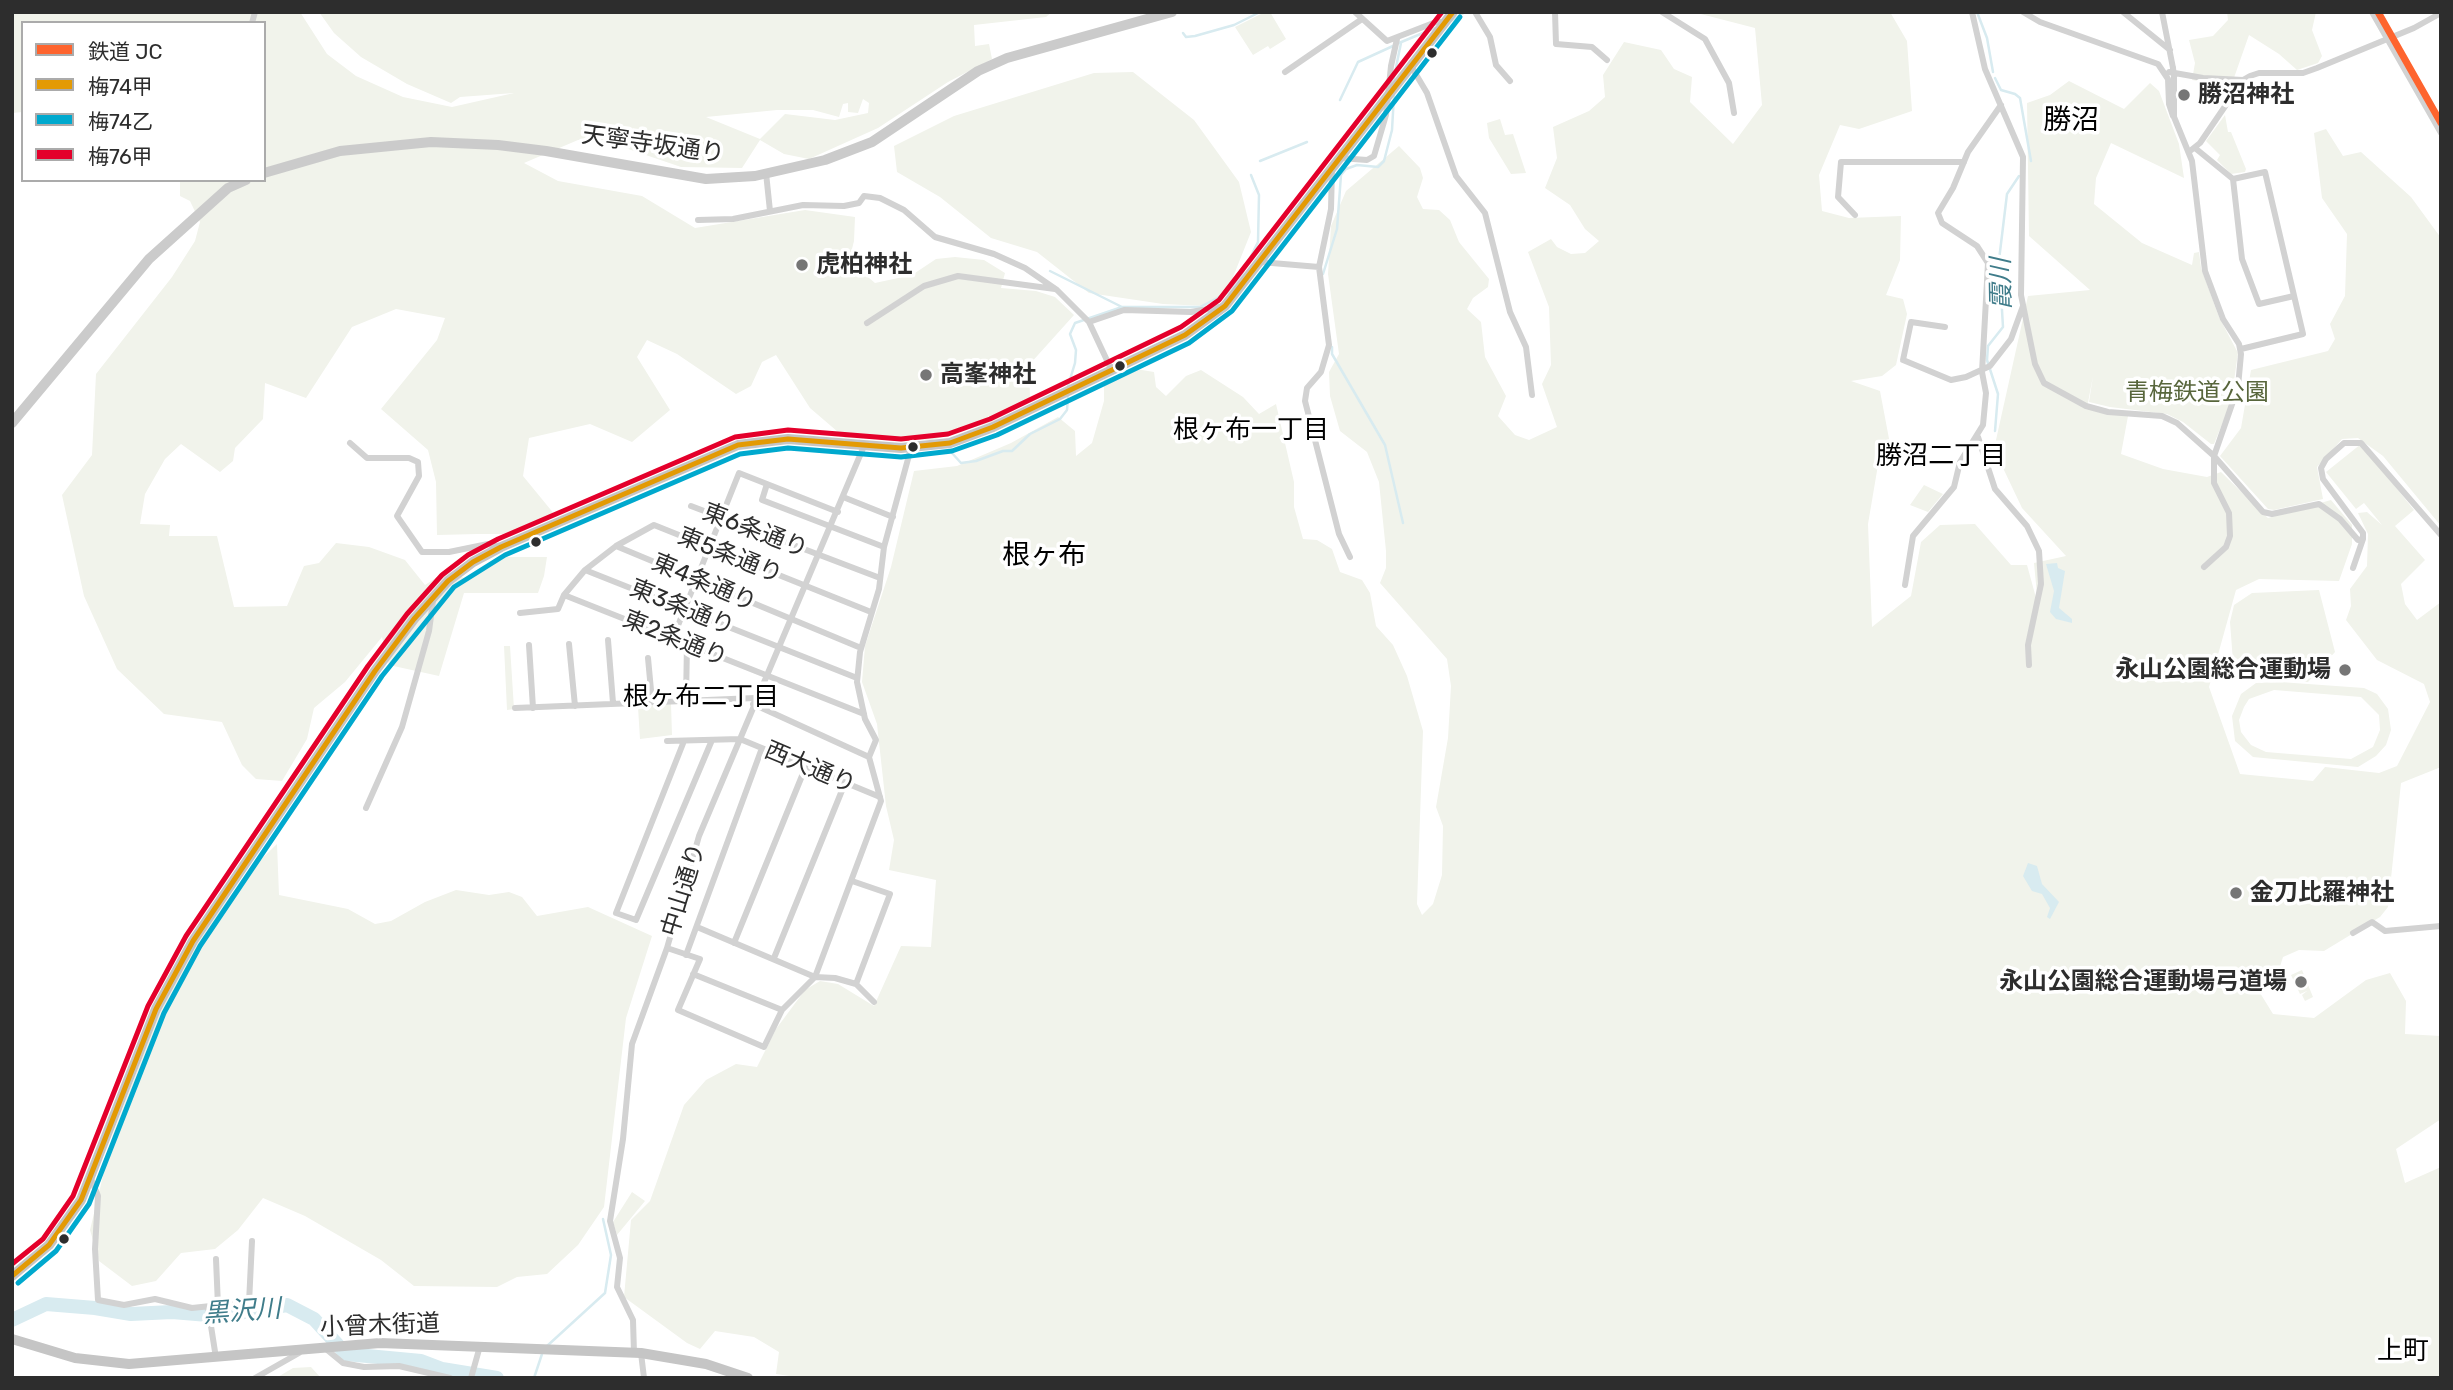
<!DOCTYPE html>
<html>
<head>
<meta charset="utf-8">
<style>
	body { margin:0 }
	#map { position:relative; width:2453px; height:1390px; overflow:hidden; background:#fff; font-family:Rubik,"Noto Sans JP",sans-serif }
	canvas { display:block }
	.frame { position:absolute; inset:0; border:14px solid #2d2d2d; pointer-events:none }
	.legend { position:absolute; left:21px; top:21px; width:245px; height:161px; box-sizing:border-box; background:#fff; border:2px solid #ababab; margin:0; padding:9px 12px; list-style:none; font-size:21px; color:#2d2d2d }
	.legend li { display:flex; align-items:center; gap:14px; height:35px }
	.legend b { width:35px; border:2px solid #ababab }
</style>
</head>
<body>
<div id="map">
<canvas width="2453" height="1390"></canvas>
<div class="frame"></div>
<ul class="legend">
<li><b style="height:9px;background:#fe642e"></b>鉄道 JC</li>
<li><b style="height:9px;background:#e39a04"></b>梅74甲</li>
<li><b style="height:9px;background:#00a9ce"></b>梅74乙</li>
<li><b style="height:9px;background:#e4002b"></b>梅76甲</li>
</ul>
</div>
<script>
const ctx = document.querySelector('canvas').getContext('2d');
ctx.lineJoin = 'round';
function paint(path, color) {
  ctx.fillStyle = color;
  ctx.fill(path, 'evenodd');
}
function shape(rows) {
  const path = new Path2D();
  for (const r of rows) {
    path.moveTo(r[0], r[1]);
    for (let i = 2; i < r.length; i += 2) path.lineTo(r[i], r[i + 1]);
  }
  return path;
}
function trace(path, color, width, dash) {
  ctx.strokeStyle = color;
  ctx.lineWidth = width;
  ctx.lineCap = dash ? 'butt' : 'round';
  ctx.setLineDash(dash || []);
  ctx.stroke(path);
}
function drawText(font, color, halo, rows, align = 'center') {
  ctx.font = font + ' Rubik,"Noto Sans JP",sans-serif';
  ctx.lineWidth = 7;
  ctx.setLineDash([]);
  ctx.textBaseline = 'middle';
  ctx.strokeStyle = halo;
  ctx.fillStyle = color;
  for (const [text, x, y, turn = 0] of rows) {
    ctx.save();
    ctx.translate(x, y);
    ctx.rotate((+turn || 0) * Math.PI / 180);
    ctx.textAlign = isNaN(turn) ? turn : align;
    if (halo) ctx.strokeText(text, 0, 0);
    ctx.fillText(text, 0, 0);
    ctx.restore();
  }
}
const green = shape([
	[12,12,300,12,327,54,356,76,403,97,452,107,514,93,460,97,451,103,407,84,361,57,334,33,319,12,1052,12,1046,17,974,25,975,46,989,44,992,59,948,82,878,128,809,159,784,154,760,140,742,168,681,167,596,138,578,140,524,163,558,181,642,196,695,228,805,210,855,217,854,241,849,261,875,283,912,275,936,259,955,257,984,260,1005,273,1001,288,1036,291,1055,297,1074,315,1029,365,1030,397,995,421,932,440,845,438,810,408,776,355,762,362,751,386,736,394,677,354,647,340,637,357,670,410,632,442,590,424,529,438,523,476,555,515,503,534,478,534,437,535,436,482,428,450,381,409,437,340,445,318,396,309,352,327,306,398,265,383,263,419,235,448,233,461,220,472,181,444,165,459,145,494,140,524,170,525,169,536,217,536,234,607,287,606,304,566,319,563,336,543,369,547,405,560,425,585,448,570,464,578,504,557,547,557,544,576,538,593,464,593,439,676,389,665,382,637,345,682,314,708,307,739,282,781,256,779,242,765,222,722,164,714,117,669,84,596,62,495,92,455,96,374,172,277,195,241,200,222,190,201,180,196,180,180,264,180,264,23,23,23,23,112,12,113],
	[863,99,869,103,868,113,835,120,785,114,760,139,706,117,777,110,813,110,839,117,843,104,848,103,848,112,858,113],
	[1265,12,1270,12,1286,39,1270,49,1268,46,1253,55,1235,27],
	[1693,12,1890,12,1907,41,1912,111,1859,129,1840,125,1819,175,1822,211,1849,218,1901,216,1900,260,1886,295,1903,299,1907,314,1896,365,1882,376,1851,381,1880,391,1890,444,1878,465,1868,524,1872,627,1911,596,1921,542,1940,525,1975,524,2011,565,2027,565,2038,605,2034,563,2066,556,2022,508,1994,449,2028,296,2090,290,2029,236,2027,103,2050,95,2069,81,2124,109,2150,83,2159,91,2179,144,2184,178,2111,143,2096,178,2094,204,2142,243,2192,265,2194,253,2199,252,2201,268,2219,317,2238,353,2231,402,2214,444,2211,444,2183,422,2167,414,2110,407,2089,402,2093,376,2087,408,2128,416,2121,454,2163,469,2207,477,2221,472,2268,518,2331,500,2352,525,2352,544,2339,581,2259,579,2236,590,2209,687,2240,774,2313,781,2325,767,2379,773,2397,766,2430,702,2424,684,2377,660,2346,620,2351,606,2350,589,2367,566,2368,534,2358,513,2367,512,2382,525,2364,503,2356,509,2326,472,2361,444,2414,510,2395,526,2425,560,2401,584,2405,604,2417,620,2441,602,2441,767,2401,783,2388,907,2380,917,2324,951,2299,950,2283,957,2278,973,2257,988,2273,1014,2314,1018,2366,980,2390,973,2406,1001,2405,1034,2441,1036,2441,1119,2396,1149,2405,1183,2441,1167,2441,1378,803,1378,776,1374,779,1352,754,1337,715,1331,700,1349,687,1343,624,1297,631,1220,650,1201,684,1105,706,1080,736,1064,757,1067,776,1029,805,990,820,981,838,984,874,1006,901,946,931,947,936,880,889,870,894,840,886,806,877,724,862,682,865,646,891,567,914,471,957,466,1011,443,1058,417,1075,431,1076,456,1092,443,1104,401,1104,380,1136,369,1154,372,1156,387,1166,396,1186,376,1201,370,1243,397,1259,414,1276,404,1294,482,1294,507,1303,539,1317,540,1332,549,1340,572,1362,580,1370,593,1376,626,1393,645,1407,676,1423,731,1417,904,1422,915,1433,904,1442,875,1443,826,1436,807,1448,738,1451,686,1447,659,1380,583,1386,568,1386,551,1379,482,1367,452,1340,431,1330,396,1329,372,1339,354,1328,274,1331,226,1346,191,1399,146,1420,168,1423,178,1417,197,1423,209,1439,210,1450,220,1459,242,1489,279,1488,287,1473,298,1467,309,1481,322,1485,357,1506,396,1498,416,1515,435,1529,440,1557,427,1542,384,1551,365,1549,307,1528,252,1551,239,1557,247,1571,254,1585,253,1599,241,1585,229,1570,205,1545,188,1557,158,1553,127,1589,111,1605,97,1603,75,1624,42,1661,50,1674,69,1692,77,1690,102,1733,144,1762,105,1755,28],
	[2227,12,2316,12,2312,30,2322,56,2318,63,2297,70,2279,54,2249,35,2229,92,2217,108,2211,83,2192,80,2195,63,2189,40,2213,36,2228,20],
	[1133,72,1194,120,1239,182,1251,232,1227,292,1206,306,1163,304,1089,293,1037,252,991,238,940,197,897,172,894,146,954,116,1094,73],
	[2225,115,2228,132,2231,132,2246,169,2245,172,2231,174,2217,160,2220,155,2206,141],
	[1500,119,1505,135,1513,134,1526,173,1511,174,1489,138,1487,123],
	[2326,129,2343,156,2361,152,2411,197,2441,238,2441,526,2383,456,2358,438,2342,439,2317,467,2323,499,2274,510,2268,509,2220,456,2241,428,2251,370,2328,351,2335,339,2330,324,2345,296,2347,234,2322,198,2314,133],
	[1924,485,1943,494,1928,512,1910,505],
	[2319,590,2335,652,2308,682,2234,675,2230,622,2234,605,2252,593],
	[504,646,510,646,514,709,507,710],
	[2280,682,2364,688,2377,694,2388,709,2391,730,2386,745,2376,756,2358,767,2253,757,2235,741,2232,716,2241,694,2256,683],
	[2274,690,2361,697,2379,715,2380,730,2373,747,2351,759,2266,752,2251,745,2241,732,2239,720,2244,707,2249,699],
	[671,704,672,735,640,739,638,707],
	[277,844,279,895,348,909,375,924,391,921,425,902,456,890,489,895,509,892,522,897,537,916,588,907,652,936,626,1018,604,1207,578,1245,547,1274,517,1277,497,1287,414,1286,381,1260,305,1216,263,1198,238,1230,215,1249,181,1253,156,1281,132,1286,99,1261,90,1230,113,1134,162,1005,196,942,249,871],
	[2302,970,2313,997,2305,1001,2302,995,2307,991,2300,994,2291,975],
	[632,1192,645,1201,617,1235,613,1222],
	[311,1367,321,1378,276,1378,293,1368]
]);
const water = shape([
	[2057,563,2058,568,2065,571,2059,608,2072,619,2072,623,2056,619,2050,612,2054,591,2046,564],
	[2028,863,2037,866,2042,884,2059,902,2050,919,2047,917,2050,908,2042,894,2032,891,2023,876]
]);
const stream = shape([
	[1977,12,1987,38,1993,72],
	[1451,21,1465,12],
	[1183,33,1186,37,1195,36,1234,25,1260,12],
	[1399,43,1435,28],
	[1995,78,2001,90,2015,94,2020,98,2031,161],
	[1393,82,1401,43],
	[1340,100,1358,62,1393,46],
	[1260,161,1307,142],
	[1050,271,1122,307],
	[1323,274,1337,229,1341,175,1346,169,1357,165,1378,167,1384,161,1392,130,1394,95],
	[1332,347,1332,354,1385,445,1403,523],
	[1068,386,1075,363,1076,350,1070,334,1075,323,1122,307,1200,307,1227,293,1242,274,1258,242,1259,195,1251,175],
	[1995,431,1998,394,1987,360,1988,346,2003,327,1999,260,2007,194,2019,176],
	[952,453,961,463,976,461,1003,451,1012,451,1030,434,1060,419,1067,410,1068,397],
	[547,1346,605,1293,611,1255,603,1219],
	[534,1378,542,1354]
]);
const river = shape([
	[12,1320,46,1304,95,1308,131,1314,172,1312,220,1316,287,1305,314,1319,346,1354,421,1361,442,1369,497,1378]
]);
const street = shape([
	[1355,12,1387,41,1436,22,1446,22],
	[1475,12,1490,37,1496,65,1510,81],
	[1555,12,1556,44,1592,47,1607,60],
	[1662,12,1705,39,1729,83,1734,113],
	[1972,12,1985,69,2023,157,2021,295,2035,364,2044,383,2086,406,2108,412,2162,416,2177,423,2214,456,2263,512,2272,514,2319,504,2340,519,2358,540,2363,539,2363,533,2323,479,2321,468,2326,459,2344,443,2361,443,2441,535],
	[2023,12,2040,22,2158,64,2168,79,2169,104,2173,116],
	[2123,12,2170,50],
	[2162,12,2173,68],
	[2372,12,2441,133],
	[252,23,255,12],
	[1411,66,1427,93,1456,176,1485,213,1510,312,1526,347,1532,395],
	[1285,72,1362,19],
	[2169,72,2203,78,2243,80],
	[2174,76,2174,117,2192,161,2205,271,2223,319,2239,344,2241,354,2238,387,2214,456,2214,483,2229,513,2230,536,2226,547,2204,567],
	[2195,148,2233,179,2242,259,2259,304,2294,296],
	[2190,151,2200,143,2243,80,2250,76,2259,73,2303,73,2317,68,2414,28,2441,13],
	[1340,158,1367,160,1374,156,1386,115,1391,66,1397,39],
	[1332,170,1331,209,1319,267,1329,345,1321,372,1307,388,1305,401,1339,534,1350,557],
	[766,173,770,211],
	[2233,179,2265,172,2303,334,2241,349],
	[1855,215,1838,197,1841,162,1964,162],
	[698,220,733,219,803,205,844,206,859,203,864,196,880,198,904,210,935,237,994,254,1025,268,1057,290,1089,322,1112,371],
	[1260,262,1319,267],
	[1089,322,1124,310,1191,312,1219,307],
	[867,323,924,286,958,276,1055,289],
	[1945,327,1911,322,1903,360,1951,380,1966,377,1990,366,2011,339,2023,306],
	[1978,437,1995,489,2027,526,2039,551,2041,584,2028,645,2029,665],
	[350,443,367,458,409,458,418,462,419,476,397,516,422,552,449,552,488,544,499,547],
	[767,484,762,500,884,547],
	[843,497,893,517],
	[691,506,880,578],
	[616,546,861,648],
	[2353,568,2363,539],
	[585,570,857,678],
	[1905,585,1913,536,1954,487,1960,462,1983,425,1986,393,1982,372,1988,263,1977,246,1942,223,1938,213,1953,188,1968,152,2001,105],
	[564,595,864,714],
	[520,613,558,609,564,595,585,570,616,546,654,525,871,612],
	[673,638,739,473,838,512],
	[608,640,613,703],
	[569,644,575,706],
	[529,645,533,708],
	[648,658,652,701],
	[686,700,687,643],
	[753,704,869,757],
	[515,708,755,698],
	[667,741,740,739,880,797],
	[684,741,616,913,636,920,712,740],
	[366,808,402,727,429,631,433,601],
	[852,881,890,894,856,984],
	[697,927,815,977,881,801,869,757,876,740,865,719,857,682,860,652,879,589,884,547,911,448],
	[2353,933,2372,922,2385,931,2441,926],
	[734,943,806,766],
	[667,948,700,959,678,1010,764,1047,782,1010,815,977,835,978,856,984,874,1002],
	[686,955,762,748],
	[774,958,845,783],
	[693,974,782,1010],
	[91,1179,98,1196,95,1249,98,1300,124,1305,155,1299,192,1308,258,1301],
	[216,1259,218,1306],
	[249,1303,252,1241],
	[208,1307,216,1358],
	[326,1349,343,1363,364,1367,399,1366,450,1378],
	[634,1353,633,1320,617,1287,620,1258,610,1221,623,1139,632,1044,667,948,699,836,864,446],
	[641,1353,644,1378],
	[255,1378,299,1353],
	[471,1378,480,1346]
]);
const secondary = shape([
	[264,173,340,151,431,142,498,145,546,151,706,179,755,176,825,160,872,142,978,71,1007,58,1172,12],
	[12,423,149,259,228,188,246,180]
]);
const primary = shape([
	[12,1276,49,1245,81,1200,156,1009,193,941,375,671,414,619,448,581,473,562,501,547,738,445,788,439,901,448,950,443,993,427,1185,335,1225,306,1453,12],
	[12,1339,75,1358,129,1364,380,1343,641,1353,706,1364,748,1378]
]);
const streetBridge = shape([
	[2173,68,2174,76]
]);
const bus1 = shape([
	[12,1276,49,1245,81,1200,156,1009,193,941,375,671,414,619,448,581,473,562,501,547,738,445,788,439,901,448,950,443,993,427,1185,335,1225,306,1453,12]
]);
const bus2 = shape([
	[18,1283,56,1251,89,1204,164,1013,200,946,382,676,454,587,505,555,740,454,788,448,901,457,952,451,997,435,1189,343,1232,311,1460,17]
]);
const bus3 = shape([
	[12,1264,43,1239,73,1196,148,1006,186,936,368,666,407,614,442,575,468,555,498,539,735,437,788,430,901,439,948,434,990,419,1181,327,1219,300,1442,12]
]);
const rail1 = shape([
	[2378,12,2441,123]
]);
const markers = [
	[1432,53,6,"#2d2d2d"],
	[2184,95,7,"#767676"],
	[802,265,7,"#767676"],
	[1120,366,6,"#2d2d2d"],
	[926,375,7,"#767676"],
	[913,447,6,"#2d2d2d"],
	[536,542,6,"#2d2d2d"],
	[2345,670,7,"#767676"],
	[2236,893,7,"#767676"],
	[2301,982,7,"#767676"],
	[64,1239,6,"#2d2d2d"]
];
const poiNames = [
	["勝沼神社",2198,95],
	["虎柏神社",816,265],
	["高峯神社",940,375],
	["永山公園総合運動場",2331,670,"right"],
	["金刀比羅神社",2250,893],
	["永山公園総合運動場弓道場",2287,982,"right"]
];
const streetNames = [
	["天寧寺坂通り",653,145,8],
	["東6条通り",755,531,21],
	["東5条通り",730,556,22],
	["東4条通り",704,583,23],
	["東3条通り",682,608,22],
	["東2条通り",675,639,22],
	["西大通り",810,768,23],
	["中山通り",684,890,-73],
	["小曾木街道",380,1326,-2]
];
const parkNames = [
	["青梅鉄道公園",2197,393]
];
const waterNames = [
	["霞川",2002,284,-91],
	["黒沢川",242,1312,-4]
];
const neighbourhoodNames = [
	["根ヶ布一丁目",1251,430],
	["勝沼二丁目",1941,456],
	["根ヶ布二丁目",701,697],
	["上町",2403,1351]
];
const quarterNames = [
	["勝沼",2071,121],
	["根ヶ布",1044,556]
];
paint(green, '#f1f3eb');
paint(water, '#d8ebf0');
trace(stream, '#d8ebf0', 2.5);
trace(river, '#d8ebf0', 14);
trace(street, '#d2d2d2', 6);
trace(secondary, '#cbcbcb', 10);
trace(primary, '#c5c5c5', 10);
trace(streetBridge, '#d2d2d2', 6);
trace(bus1, '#e39a04', 5);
trace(bus2, '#00a9ce', 5);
trace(bus3, '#e4002b', 5);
trace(rail1, '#fe642e', 7);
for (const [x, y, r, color] of markers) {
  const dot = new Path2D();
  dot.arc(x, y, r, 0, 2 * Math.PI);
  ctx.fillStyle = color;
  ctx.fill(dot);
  trace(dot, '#fff', 2.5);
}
drawText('bold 24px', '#2d2d2d', '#fff', poiNames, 'left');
drawText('24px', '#2d2d2d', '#fff', streetNames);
drawText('24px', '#58663c', '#fff', parkNames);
drawText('italic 26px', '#3f7c8a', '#fff', waterNames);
drawText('26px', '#000', '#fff', neighbourhoodNames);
drawText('28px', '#000', '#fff', quarterNames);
</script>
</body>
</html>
